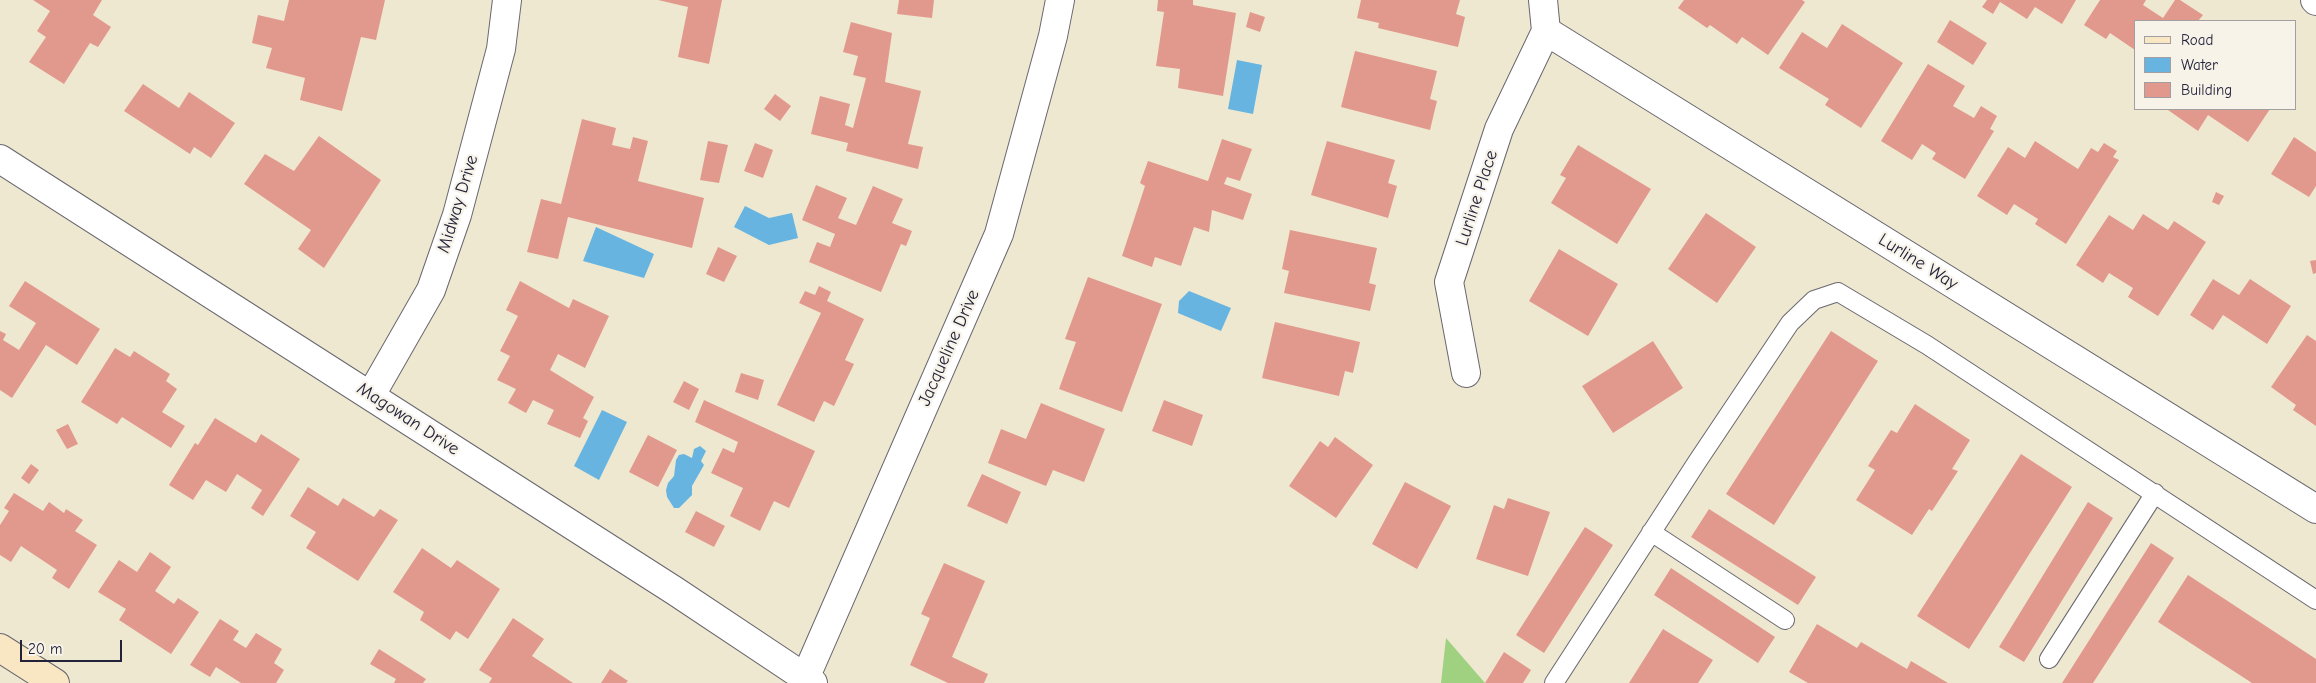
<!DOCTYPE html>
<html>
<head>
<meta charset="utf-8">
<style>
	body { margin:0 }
	#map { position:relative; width:2316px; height:683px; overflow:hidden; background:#eee8d0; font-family:"Comic Neue",sans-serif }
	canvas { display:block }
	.legend { position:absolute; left:2134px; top:20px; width:162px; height:90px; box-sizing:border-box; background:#f7f3e8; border:1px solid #a29fa3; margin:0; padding:6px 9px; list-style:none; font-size:15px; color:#22223b }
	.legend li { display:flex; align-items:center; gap:10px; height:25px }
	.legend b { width:25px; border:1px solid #a29fa3 }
	.scale { position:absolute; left:20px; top:640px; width:102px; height:22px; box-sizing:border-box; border:2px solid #22223b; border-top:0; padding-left:6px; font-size:15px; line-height:18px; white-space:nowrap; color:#22223b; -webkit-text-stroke:4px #f7f3e8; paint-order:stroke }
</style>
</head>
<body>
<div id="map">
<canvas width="2316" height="683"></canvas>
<ul class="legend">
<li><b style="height:6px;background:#f9e7c3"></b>Road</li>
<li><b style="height:14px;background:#67b4e0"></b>Water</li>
<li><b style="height:14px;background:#e2998d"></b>Building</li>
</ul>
<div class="scale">20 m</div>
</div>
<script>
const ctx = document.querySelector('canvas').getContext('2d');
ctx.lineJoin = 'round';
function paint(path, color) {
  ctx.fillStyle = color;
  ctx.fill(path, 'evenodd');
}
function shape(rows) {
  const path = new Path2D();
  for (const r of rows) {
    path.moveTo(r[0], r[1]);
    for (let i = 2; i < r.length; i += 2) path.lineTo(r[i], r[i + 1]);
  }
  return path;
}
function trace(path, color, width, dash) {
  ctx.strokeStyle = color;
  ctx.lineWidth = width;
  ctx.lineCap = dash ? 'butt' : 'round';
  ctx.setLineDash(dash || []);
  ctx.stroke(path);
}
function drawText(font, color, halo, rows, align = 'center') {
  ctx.font = font + ' "Comic Neue",sans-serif';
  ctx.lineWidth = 4.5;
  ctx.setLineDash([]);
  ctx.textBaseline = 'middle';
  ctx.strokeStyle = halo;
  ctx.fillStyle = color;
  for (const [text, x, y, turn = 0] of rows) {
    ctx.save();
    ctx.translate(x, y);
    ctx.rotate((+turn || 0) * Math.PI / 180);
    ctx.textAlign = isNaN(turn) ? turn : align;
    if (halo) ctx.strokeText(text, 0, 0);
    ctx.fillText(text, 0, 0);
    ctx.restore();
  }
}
const green = shape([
	[1446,638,1485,683,1441,683]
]);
const water = shape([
	[1237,60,1262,65,1253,114,1228,109],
	[745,206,769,218,792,213,798,238,769,245,734,227],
	[596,227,654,254,644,278,583,261],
	[1189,291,1231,308,1221,331,1178,313,1179,301],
	[602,410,627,422,599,480,574,466],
	[700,446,706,451,701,461,704,465,692,486,692,495,679,508,674,508,667,497,666,490,668,483,674,476,676,460,679,455,684,454,692,458,694,449]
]);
const building = shape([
	[33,0,102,0,93,15,111,27,98,47,90,43,64,84,29,62,46,37,37,31,50,11],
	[289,0,385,0,376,40,361,37,342,111,300,100,305,78,266,68,272,48,252,43,258,15,284,21],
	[722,0,709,64,678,57,688,7,658,0],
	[899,0,934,0,932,18,897,14],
	[1158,0,1193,0,1193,5,1236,13,1223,96,1178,88,1180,69,1156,66,1164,12,1157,11],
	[1361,0,1460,0,1456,14,1465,17,1458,47,1378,28,1379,23,1357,18],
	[1684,0,1802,0,1805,2,1768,55,1742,37,1737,44,1710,25,1707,28,1678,8],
	[1987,0,2076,0,2062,24,2035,7,2027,19,2000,2,1993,14,1982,7],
	[2100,0,2146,0,2143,5,2163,18,2175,0,2180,0,2203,15,2198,21,2135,21,2135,50,2110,33,2106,39,2084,25],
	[1250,12,1265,17,1260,32,1246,27],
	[1950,20,1987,43,1973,65,1937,42],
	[851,22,892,33,885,82,921,91,908,144,923,147,918,169,846,151,848,143,811,134,820,96,850,104,845,125,853,128,866,78,853,75,858,56,843,52],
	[1842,24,1903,63,1861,128,1825,105,1829,99,1779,68,1802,32,1827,48],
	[1355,51,1437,71,1430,99,1437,101,1430,130,1341,107],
	[1928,64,1965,86,1953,106,1974,118,1981,106,1997,116,1990,129,1994,131,1965,179,1932,159,1936,153,1922,144,1912,160,1881,141],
	[143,84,179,108,189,92,235,123,211,158,194,147,190,154,124,111],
	[775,94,791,106,780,121,764,109],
	[2169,109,2270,109,2248,142,2208,115,2198,131,2168,110],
	[582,119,616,128,612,145,630,149,633,137,648,141,638,181,704,198,692,248,568,217,558,259,527,252,541,199,561,204],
	[319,136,381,180,324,268,298,249,311,230,244,184,265,154,294,171],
	[2294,137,2316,152,2316,186,2309,197,2271,174],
	[1222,139,1252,149,1240,181,1227,177,1224,184,1252,194,1243,220,1212,210,1209,232,1194,227,1181,266,1155,257,1152,267,1122,256,1145,186,1140,183,1148,161,1208,181],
	[708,141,728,145,719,183,700,180],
	[1327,141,1395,160,1388,183,1397,186,1388,218,1311,195],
	[2035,141,2078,169,2091,148,2098,152,2104,143,2117,151,2113,157,2119,160,2066,244,2035,224,2038,219,2014,204,2007,215,1977,196,2008,147,2025,158],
	[755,143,773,150,763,178,744,171],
	[1578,145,1651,189,1617,244,1551,203,1566,178,1560,175],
	[816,185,847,198,838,218,856,225,873,186,903,199,892,223,912,231,906,246,901,244,881,292,809,262,817,242,830,247,835,234,802,220],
	[2216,192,2224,196,2219,205,2212,202],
	[1706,213,1756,247,1717,303,1668,269],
	[2143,214,2168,230,2174,221,2206,242,2158,316,2128,297,2133,288,2109,273,2103,283,2076,265,2109,215,2133,230],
	[1290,230,1377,248,1369,283,1376,285,1370,311,1284,293,1289,271,1282,269],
	[718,247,737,256,724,282,706,274],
	[1559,249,1618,284,1588,336,1529,301],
	[2316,260,2316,273,2313,274,2310,261],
	[1088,277,1162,304,1122,412,1059,389,1076,342,1065,339],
	[2213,279,2239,295,2250,279,2291,306,2267,344,2223,315,2213,330,2190,315],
	[25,281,100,329,77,365,46,345,12,398,0,390,0,331,6,334,3,340,19,350,36,323,9,306],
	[520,281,569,308,573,299,609,316,585,368,558,354,550,370,594,397,583,418,588,421,580,438,547,424,554,410,533,400,526,413,508,403,516,389,497,380,510,356,500,351,518,316,506,310],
	[819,286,831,292,827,301,864,319,845,360,854,364,834,406,824,401,814,422,777,405,821,313,799,303,805,291,815,295],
	[1275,322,1360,342,1353,373,1345,371,1339,396,1262,378],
	[1831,331,1878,361,1774,525,1726,494],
	[2307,335,2316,341,2316,426,2293,410,2296,405,2271,387],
	[1653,341,1683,388,1613,433,1582,386],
	[115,348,130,357,134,351,170,374,166,381,177,389,162,412,185,426,171,448,122,417,117,424,81,402],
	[741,373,764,380,758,400,735,392],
	[684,381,699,389,689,410,673,402],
	[704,400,815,451,789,508,774,501,760,531,730,516,743,488,711,473,723,448,734,453,738,442,695,422],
	[1164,400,1203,415,1192,446,1152,431],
	[1041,403,1105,429,1084,482,1053,470,1046,486,988,463,1001,429,1026,439],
	[1915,404,1970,440,1952,469,1958,471,1932,511,1929,509,1912,535,1856,500,1875,470,1868,466,1891,430,1897,433],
	[215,418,256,443,261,434,300,459,263,516,251,508,262,490,237,474,226,492,206,480,193,500,169,485,195,443,198,445],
	[68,424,78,444,67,449,56,430],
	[648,435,677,450,658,487,629,472],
	[1335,437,1373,465,1336,518,1289,486,1320,441,1328,447],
	[2021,454,2072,487,1969,649,1917,616],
	[31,464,39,470,29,484,21,478],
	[982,474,1021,492,1007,524,967,506],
	[1405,482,1451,506,1417,569,1372,544],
	[308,487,338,506,343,498,374,517,380,509,398,520,358,581,306,548,316,532,290,516],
	[14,493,43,511,49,502,64,513,66,509,83,520,75,531,97,545,69,589,52,578,57,570,21,546,11,562,0,555,0,525,9,511,4,508],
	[1508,498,1550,512,1528,576,1476,559,1494,505,1504,509],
	[2088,502,2113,518,2024,662,1999,647],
	[1709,509,1816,577,1798,605,1691,537],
	[696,511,725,526,714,547,685,532],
	[1585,527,1613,545,1544,653,1516,635],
	[2151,543,2174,558,2093,683,2062,683],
	[422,548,451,568,457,560,500,589,468,639,456,631,450,640,420,620,424,612,393,592],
	[150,552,171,567,155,591,174,604,178,598,199,612,171,654,119,620,126,609,98,592,119,560,137,572],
	[944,563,985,581,952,657,988,674,984,683,948,683,910,665,930,618,921,614],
	[1671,568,1775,637,1758,663,1654,595],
	[2188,575,2316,659,2316,683,2252,683,2158,622],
	[513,618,544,639,532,656,573,683,489,683,492,678,479,670],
	[220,619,239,631,233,640,246,648,256,633,282,649,274,663,284,670,276,683,241,683,216,667,210,677,190,665],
	[1817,624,1857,648,1861,642,1907,669,1911,661,1948,683,1808,683,1789,672],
	[1663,629,1713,660,1698,683,1629,683],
	[379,649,426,679,423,683,394,683,396,679,370,664],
	[1504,652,1531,670,1523,683,1485,683],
	[610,669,628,681,626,683,601,683]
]);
const lane = shape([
	[1651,532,1785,620],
	[2049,659,2155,493],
	[1554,683,1697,462,1790,323,1814,300,1838,292,1927,345,2316,600]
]);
const street = shape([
	[1543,0,1546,31],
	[2315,0,2316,1],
	[1546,31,2316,509],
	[0,159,675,591,813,683],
	[1466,373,1449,282,1499,129,1546,31],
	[371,395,431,290,457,215,501,49,507,0],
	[803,683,999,234,1053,36,1060,0]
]);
const secondary = shape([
	[0,648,55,683]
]);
const streetNames = [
	["Lurline Place",1477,198,-72],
	["Midway Drive",458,204,-73],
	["Lurline Way",1918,262,32],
	["Jacqueline Drive",949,348,-66],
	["Magowan Drive",408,419,33]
];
paint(green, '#9fd180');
paint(water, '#67b4e0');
paint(building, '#e2998d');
trace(lane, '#69676f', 20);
trace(street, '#69676f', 30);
trace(secondary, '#69676f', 30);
trace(lane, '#fff', 18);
trace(street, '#fff', 28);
trace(secondary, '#f9e7c3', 28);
drawText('18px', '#22223b', '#f7f3e8', streetNames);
</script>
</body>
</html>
